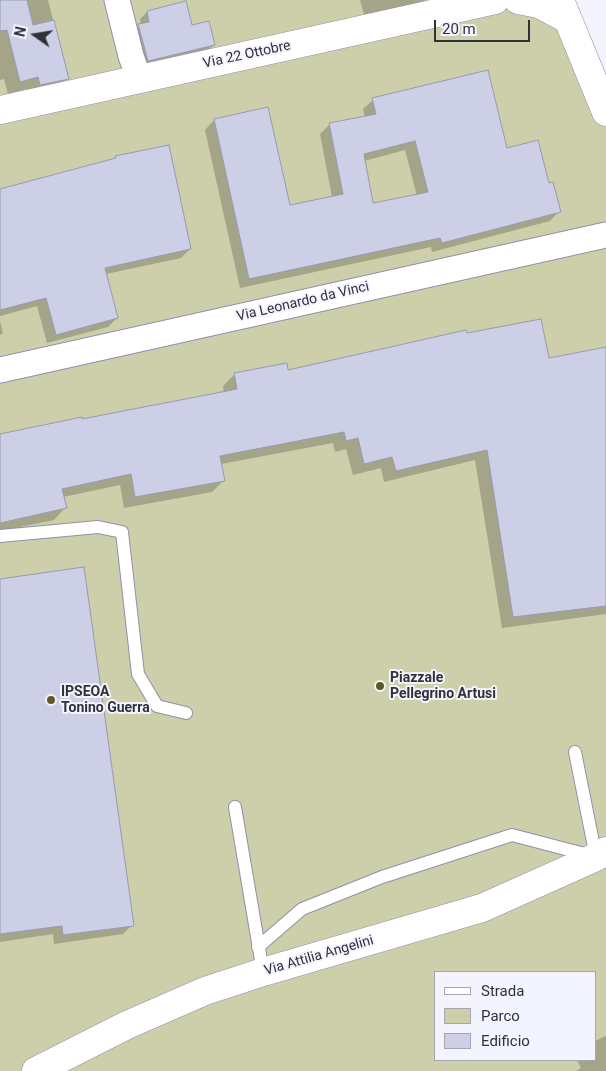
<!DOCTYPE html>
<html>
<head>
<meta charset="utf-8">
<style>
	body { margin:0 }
	#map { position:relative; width:606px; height:1071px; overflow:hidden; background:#f3f4fe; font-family:Roboto,sans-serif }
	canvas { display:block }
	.legend { position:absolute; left:434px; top:971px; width:162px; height:90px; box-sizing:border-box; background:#f3f4fe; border:1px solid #a5a6b0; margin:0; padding:6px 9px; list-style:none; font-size:15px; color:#30313b }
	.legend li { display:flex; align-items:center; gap:10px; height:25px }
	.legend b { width:25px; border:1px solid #a5a6b0 }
	.north { position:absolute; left:10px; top:10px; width:50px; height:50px; -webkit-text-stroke:4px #f3f4fe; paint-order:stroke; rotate:283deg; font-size:14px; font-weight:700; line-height:20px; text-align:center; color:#30313b }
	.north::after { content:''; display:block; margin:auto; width:18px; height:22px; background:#30313b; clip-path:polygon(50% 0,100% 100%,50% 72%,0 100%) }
	.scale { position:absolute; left:434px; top:20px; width:96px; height:22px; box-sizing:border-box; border:2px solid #30313b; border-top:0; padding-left:6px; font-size:15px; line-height:18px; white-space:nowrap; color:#30313b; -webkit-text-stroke:4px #f3f4fe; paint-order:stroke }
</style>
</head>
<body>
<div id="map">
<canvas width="606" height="1071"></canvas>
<ul class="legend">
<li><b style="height:6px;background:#fff"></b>Strada</li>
<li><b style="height:14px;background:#cdceaa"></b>Parco</li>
<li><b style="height:14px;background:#cdcfe7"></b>Edificio</li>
</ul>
<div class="north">N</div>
<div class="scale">20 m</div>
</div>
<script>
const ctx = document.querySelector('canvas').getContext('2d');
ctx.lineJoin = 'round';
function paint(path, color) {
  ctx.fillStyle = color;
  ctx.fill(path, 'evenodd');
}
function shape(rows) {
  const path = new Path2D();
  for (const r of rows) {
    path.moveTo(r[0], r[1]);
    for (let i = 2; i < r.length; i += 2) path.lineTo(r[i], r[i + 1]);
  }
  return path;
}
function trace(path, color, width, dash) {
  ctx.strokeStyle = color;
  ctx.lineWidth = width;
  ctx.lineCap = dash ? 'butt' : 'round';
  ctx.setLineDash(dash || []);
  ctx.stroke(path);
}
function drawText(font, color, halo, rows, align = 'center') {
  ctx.font = font + ' Roboto,sans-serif';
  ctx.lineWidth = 4;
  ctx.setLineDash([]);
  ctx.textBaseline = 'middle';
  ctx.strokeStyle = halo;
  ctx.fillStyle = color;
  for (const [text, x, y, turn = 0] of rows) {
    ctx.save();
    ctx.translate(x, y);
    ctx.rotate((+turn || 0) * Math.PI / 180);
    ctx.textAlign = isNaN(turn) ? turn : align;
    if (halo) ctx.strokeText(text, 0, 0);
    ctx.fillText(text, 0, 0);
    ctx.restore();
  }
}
const green = shape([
	[0,0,550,0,606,128,606,1071,0,1071],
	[435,972,595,972,595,1060,435,1060]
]);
const shadow = shape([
	[0,0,48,0,68,78,56,90,28,96,26,89,8,94,4,79,0,80],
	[360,0,425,0,415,10,366,21],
	[147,12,191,27,214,45,206,52,141,68,131,33,141,25,140,19],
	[373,100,506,149,548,185,559,211,550,221,432,252,431,247,240,288,205,130,214,120,289,207,332,197,320,134,330,124,365,118,363,109],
	[405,150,417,196,372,205,364,161],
	[116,157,190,249,181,258,106,274,117,318,108,327,47,343,37,306,0,316,0,190,113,160],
	[0,321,3,333,0,335],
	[466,334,548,359,606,348,606,614,502,628,475,460,384,482,381,468,353,475,346,449,335,452,333,443,221,464,224,480,212,492,124,508,120,485,63,497,65,508,54,520,0,531,0,436,224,393,223,386,235,374,287,371],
	[0,580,132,925,123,934,54,944,53,934,0,942],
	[606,1036,606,1071,576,1071,581,1068,577,1060,595,1060,595,1041]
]);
const building = shape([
	[0,0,27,0,33,25,54,20,69,79,40,85,38,77,20,82,7,30,0,31,0,0],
	[186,1,192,25,209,21,215,45,148,61,138,24,149,22,147,11,186,1],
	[488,70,507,148,538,140,549,183,553,182,561,212,442,243,440,238,249,279,214,119,268,107,290,205,343,194,329,123,376,114,372,98,488,70],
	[415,141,428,192,373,203,364,154,415,141],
	[169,145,191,249,105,268,118,318,56,335,46,298,0,310,0,189,116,158,115,156,169,145],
	[541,319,549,358,606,347,606,606,513,617,487,450,396,471,392,457,364,464,358,438,346,441,344,432,220,456,225,481,135,497,131,474,62,489,67,508,0,523,0,434,82,417,82,419,237,389,234,373,287,363,288,370,466,330,467,333,541,319],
	[84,567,134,926,63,935,62,926,0,934,0,579,84,567]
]);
const service = shape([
	[0,536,98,527,122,532,138,674,157,706,186,713],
	[235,807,263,972],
	[258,947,302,909,382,877,512,835,596,857,575,752]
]);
const minor = shape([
	[117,0,131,56,139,79],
	[0,370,606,235]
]);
const tertiary = shape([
	[518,0,539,4,567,19],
	[560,0,606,112],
	[0,110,495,0],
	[36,1071,127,1025,205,991,263,972,482,908,596,857,606,851]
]);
const markers = [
	[380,686,5,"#5c5b28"],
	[51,700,5,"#5c5b28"]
];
const streetNames = [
	["Via 22 Ottobre",247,55,-12],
	["Via Leonardo da Vinci",303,302,-13],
	["Via Attilia Angelini",319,956,-16]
];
const poiNames = [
	["Piazzale",390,678],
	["Pellegrino Artusi",390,694],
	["IPSEOA",61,692],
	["Tonino Guerra",61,708]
];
paint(green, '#cdceaa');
paint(shadow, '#0003');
paint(building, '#cdcfe7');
trace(building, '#989ab1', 1);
trace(service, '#8f91a8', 14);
trace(minor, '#8f91a8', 27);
trace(tertiary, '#8f91a8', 29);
trace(service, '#fff', 12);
trace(minor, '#fff', 25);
trace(tertiary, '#fff', 28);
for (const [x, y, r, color] of markers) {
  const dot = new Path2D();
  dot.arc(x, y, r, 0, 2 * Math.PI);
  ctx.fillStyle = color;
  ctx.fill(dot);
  trace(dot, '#f3f4fe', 2);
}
drawText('14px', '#30313b', '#f3f4fe', streetNames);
drawText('bold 14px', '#30313b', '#f3f4fe', poiNames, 'left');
</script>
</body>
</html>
